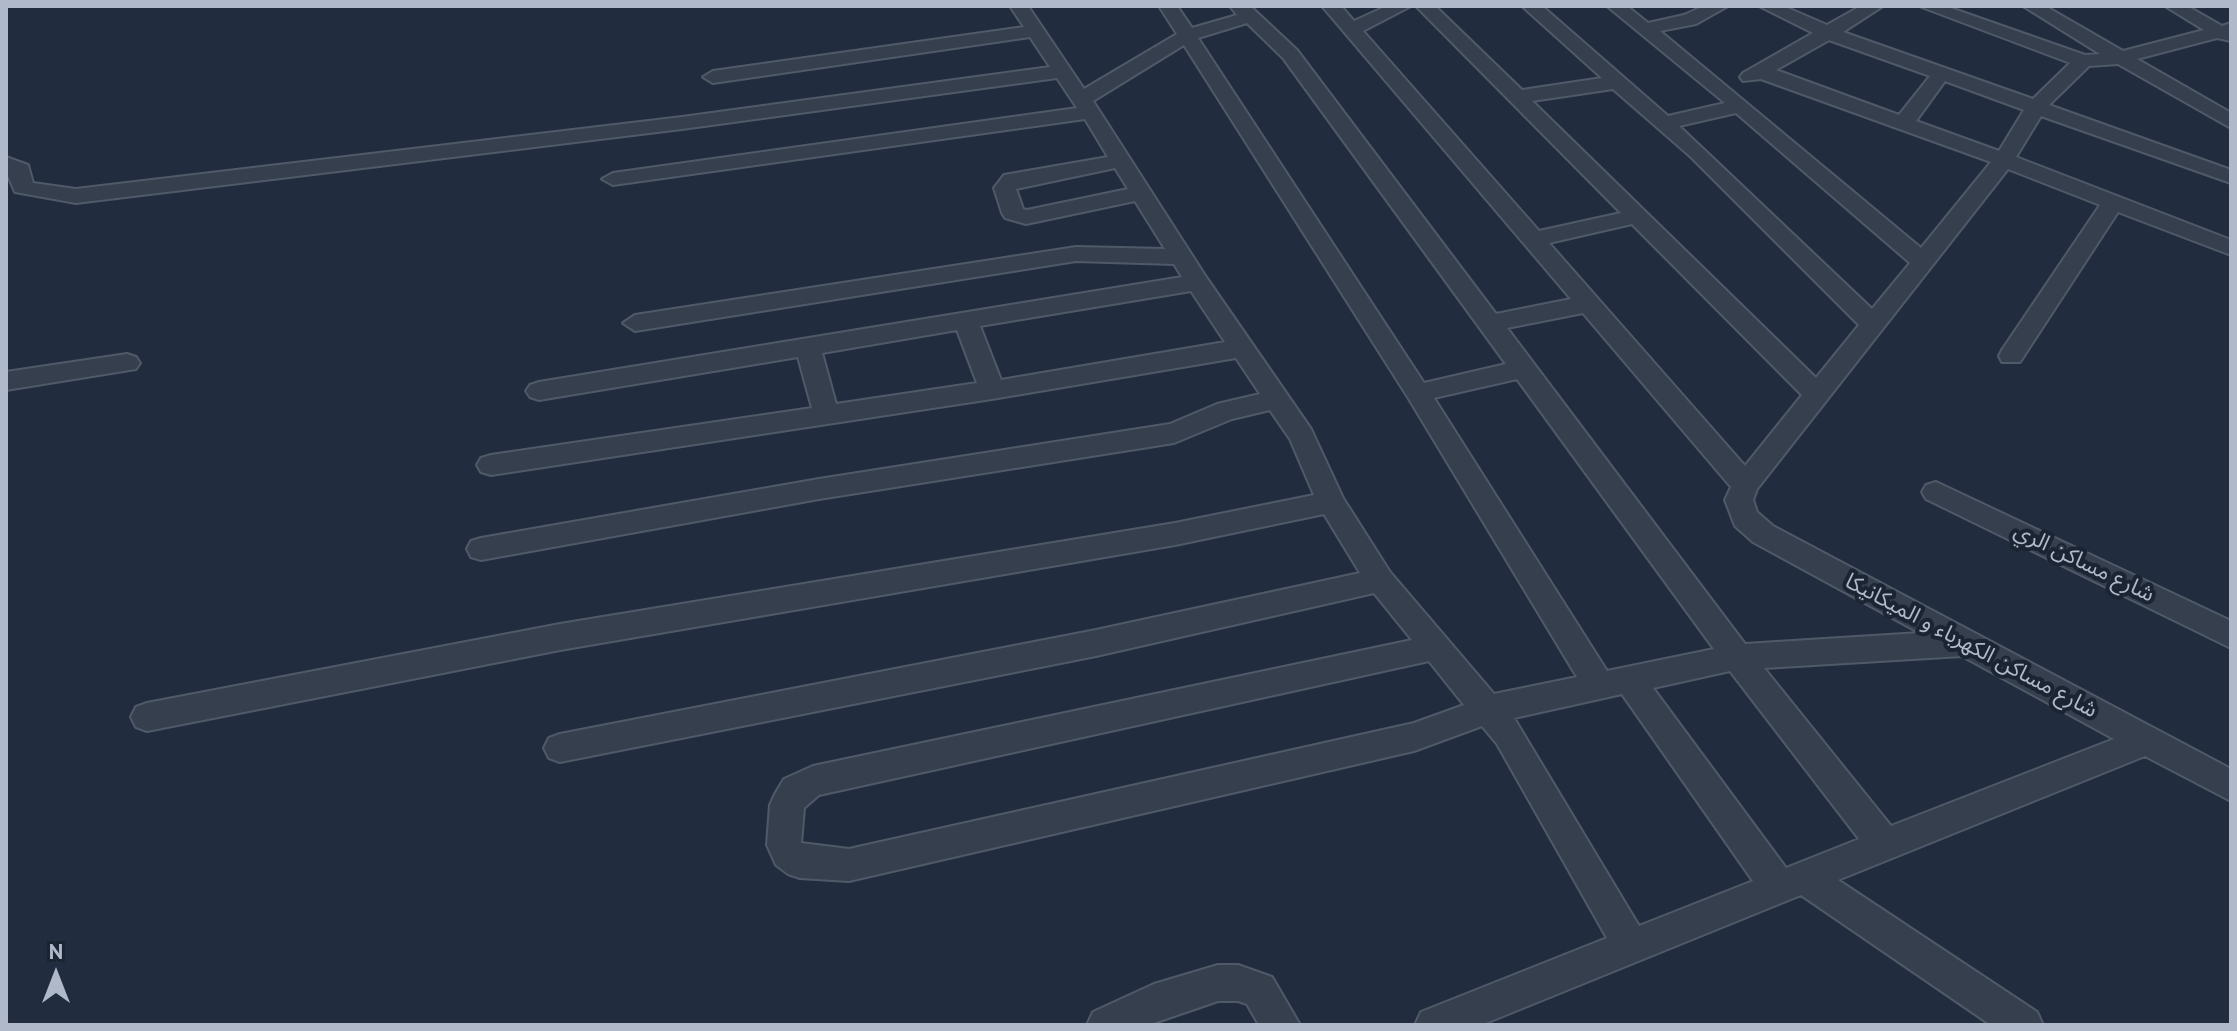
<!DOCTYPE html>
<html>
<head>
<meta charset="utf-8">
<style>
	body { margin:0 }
	#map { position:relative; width:2237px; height:1031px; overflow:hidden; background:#212d3e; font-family:"PT Sans",sans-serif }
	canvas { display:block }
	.frame { position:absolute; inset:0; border:8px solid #b0b9c9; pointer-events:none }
	.north { position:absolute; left:16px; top:935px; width:80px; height:80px; -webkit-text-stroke:6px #1a2432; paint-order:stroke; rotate:0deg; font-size:22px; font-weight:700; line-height:32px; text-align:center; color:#b0b9c9 }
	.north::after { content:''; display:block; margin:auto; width:28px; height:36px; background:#b0b9c9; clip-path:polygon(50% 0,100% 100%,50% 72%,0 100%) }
</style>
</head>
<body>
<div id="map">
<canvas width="2237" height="1031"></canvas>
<div class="frame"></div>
<div class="north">N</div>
</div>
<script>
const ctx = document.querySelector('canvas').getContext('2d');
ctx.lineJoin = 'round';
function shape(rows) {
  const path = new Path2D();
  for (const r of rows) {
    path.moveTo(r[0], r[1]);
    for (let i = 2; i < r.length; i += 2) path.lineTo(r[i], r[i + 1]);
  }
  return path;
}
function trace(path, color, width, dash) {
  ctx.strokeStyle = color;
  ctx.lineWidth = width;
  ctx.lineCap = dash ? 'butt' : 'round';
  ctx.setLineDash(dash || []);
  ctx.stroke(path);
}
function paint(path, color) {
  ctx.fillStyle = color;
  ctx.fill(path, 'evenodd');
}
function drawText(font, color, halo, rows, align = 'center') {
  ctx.font = font + ' "PT Sans","Noto Sans Arabic",sans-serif';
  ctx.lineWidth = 8;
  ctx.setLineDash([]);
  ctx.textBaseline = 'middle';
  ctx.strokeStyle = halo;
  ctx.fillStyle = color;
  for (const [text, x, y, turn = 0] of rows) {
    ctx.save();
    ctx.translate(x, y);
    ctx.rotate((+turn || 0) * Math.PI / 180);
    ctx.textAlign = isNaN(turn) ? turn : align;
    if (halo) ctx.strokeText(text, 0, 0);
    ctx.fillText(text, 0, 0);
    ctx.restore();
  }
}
const minor = shape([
	[1010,6,1028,6,1084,89,1177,34,1159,6,1177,6,1192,28,1237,15,1230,6,1250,6,1297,50,1496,314,1571,299,1322,6,1341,6,1354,21,1387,6,1411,6,1363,31,1539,231,1621,213,1416,6,1435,6,1522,90,1602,78,1522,6,1542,6,1668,116,1725,103,1607,6,1627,6,1648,23,1684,15,1704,6,1728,6,1696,24,1660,31,1921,248,1991,162,1761,79,1743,81,1740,77,1743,73,1813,33,1759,6,1783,6,1827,25,1861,6,1883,6,1843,32,2033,99,2070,63,1919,6,1945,6,2085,55,2100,54,2023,6,2045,6,2123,51,2204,30,2165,6,2187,6,2222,26,2231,23,2231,41,2217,38,2137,59,2231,113,2231,128,2118,64,2089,66,2049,105,2231,170,2231,183,2041,116,2016,157,2231,240,2231,255,2118,212,2020,362,2002,362,1999,356,2002,350,2100,205,2008,169,1757,489,1753,500,1757,512,1773,526,2231,769,2231,801,2145,756,1838,880,2037,1012,2043,1025,1991,1025,1801,895,1481,1025,1415,1025,1421,1012,1607,938,1497,744,1482,726,1414,751,849,881,800,878,788,874,776,865,767,845,770,805,775,794,784,779,813,766,1412,640,1374,593,1096,656,560,762,549,758,544,748,549,738,560,734,1096,630,1360,573,1324,514,1175,545,560,650,147,731,136,727,131,717,136,707,147,703,560,624,1175,523,1314,495,1290,439,1270,410,1232,419,1174,443,819,499,481,560,471,557,467,549,471,541,481,538,819,479,1170,424,1217,404,1260,394,1236,358,992,399,491,475,481,472,477,465,481,458,491,455,812,408,798,357,539,400,530,397,526,391,530,385,539,382,1182,277,1174,264,1076,261,635,331,623,323,635,315,1076,247,1165,249,1135,201,1026,224,1005,218,1002,213,994,188,1004,175,1108,157,1085,119,613,185,602,179,613,173,1077,108,1057,78,682,129,76,203,15,192,6,171,6,157,28,165,33,183,76,189,682,117,1050,67,1030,37,713,83,703,77,713,71,1024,27,1010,6],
	[1247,23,1283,58,1506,364,1424,383,1198,38,1247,23],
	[1829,40,1930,76,1899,115,1776,70,1829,40],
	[1184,45,1409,399,1577,677,1494,694,1390,572,1343,498,1311,429,1206,277,1093,101,1184,45],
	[1945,81,2024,110,1999,151,1916,121,1945,81],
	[1613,89,1691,157,1859,325,1816,378,1532,101,1613,89],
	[1736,113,1910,263,1872,309,1679,126,1736,113],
	[1115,168,1128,189,1027,210,1023,209,1016,189,1115,168],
	[1632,224,1802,395,1745,466,1549,243,1632,224],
	[1191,291,1225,342,1001,380,980,326,1191,291],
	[1583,313,1731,487,1725,500,1735,526,1753,542,1920,633,1745,644,1507,328,1583,313],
	[957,330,977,383,836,404,822,353,957,330],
	[1517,379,1714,649,1607,671,1434,398,1517,379],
	[1962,656,2114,739,1891,826,1764,668,1962,656],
	[1429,661,1464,705,1414,723,849,849,801,843,804,808,819,795,1429,661],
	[1730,671,1859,839,1786,868,1653,688,1730,671],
	[1622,694,1753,881,1639,926,1514,718,1622,694],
	[127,354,136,357,140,363,136,369,6,390,6,372,127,354],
	[1936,482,2231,621,2231,648,1926,499,1922,492,1926,485,1936,482],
	[1218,965,1238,965,1272,977,1300,1025,1259,1025,1247,1004,1238,1001,1218,1001,1148,1025,1087,1025,1093,1012,1154,984,1218,965]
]);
const streetNames = [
	["شارع مساكن الري",2084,563,26],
	["شارع مساكن الكهرباء و الميكانيكا",1971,646,28]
];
trace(minor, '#505968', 4);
paint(minor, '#353f4e');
drawText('22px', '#b0b9c9', '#1a2432', streetNames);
</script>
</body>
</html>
